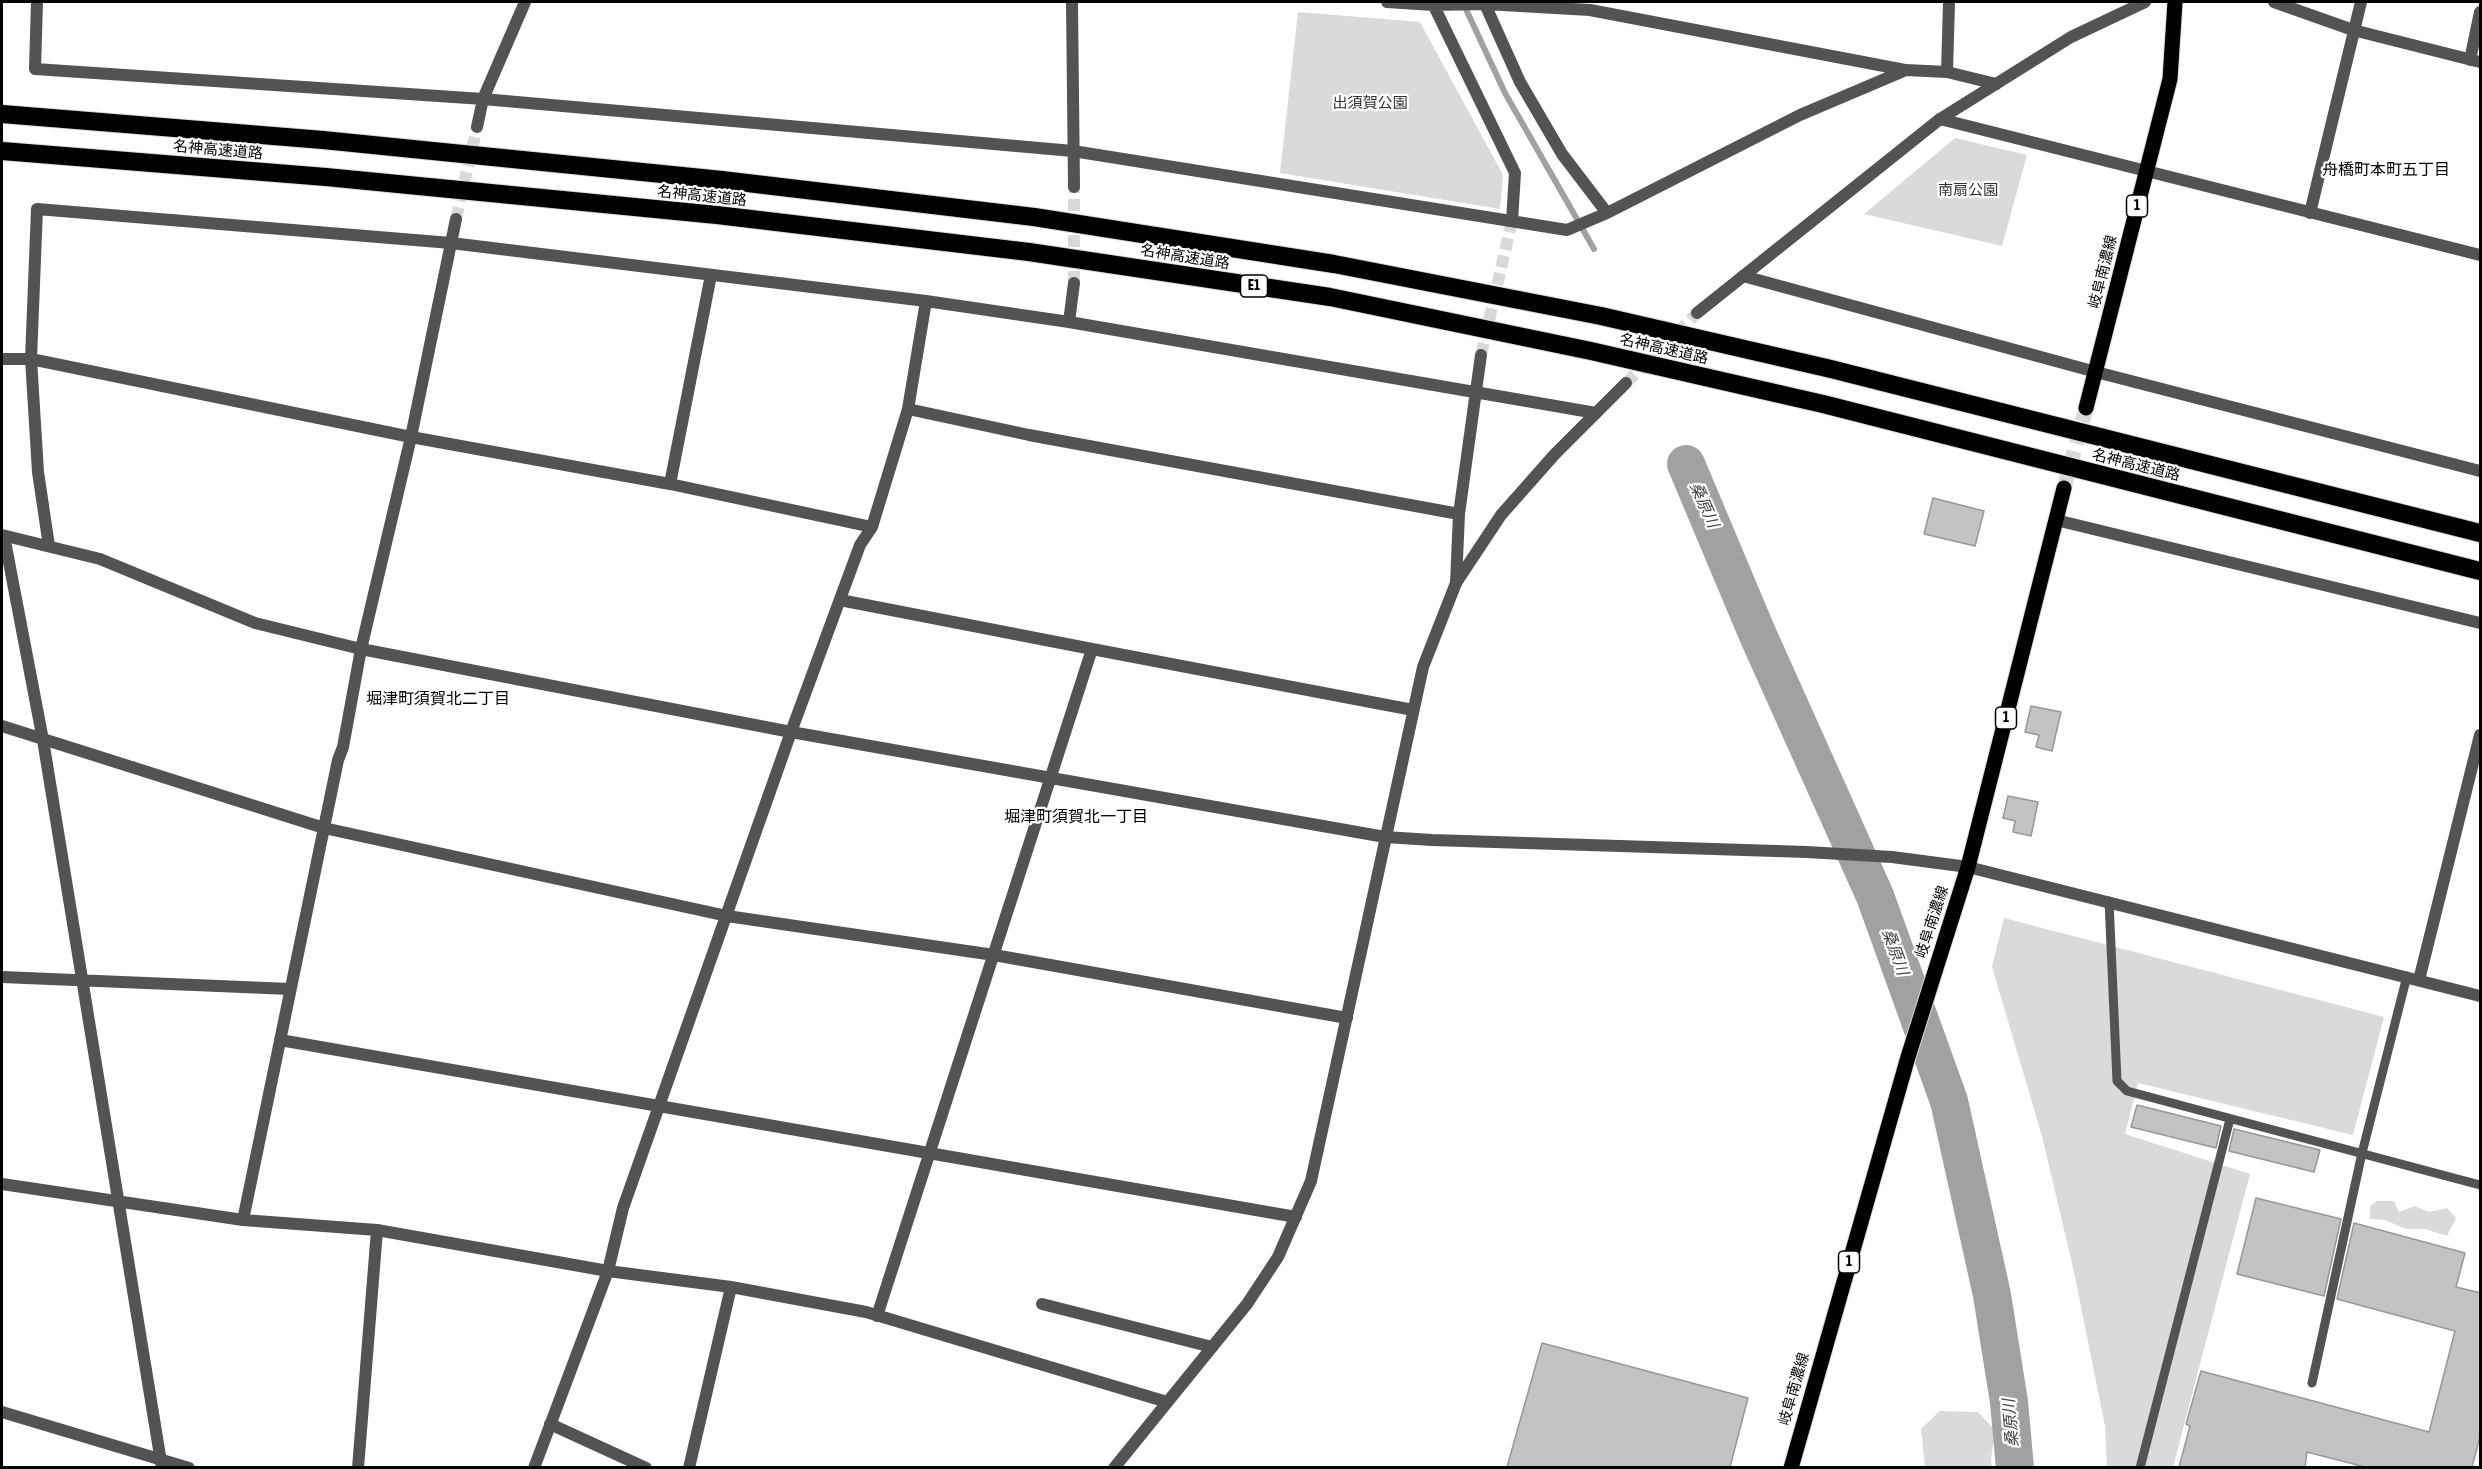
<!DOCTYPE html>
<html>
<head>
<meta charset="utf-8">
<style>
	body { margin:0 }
	#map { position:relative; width:2482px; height:1469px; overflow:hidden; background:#fff; font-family:"Asap Condensed",sans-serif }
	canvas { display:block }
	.frame { position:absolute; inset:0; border:3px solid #000; pointer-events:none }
</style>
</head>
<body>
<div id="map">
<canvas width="2482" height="1469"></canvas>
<div class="frame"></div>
</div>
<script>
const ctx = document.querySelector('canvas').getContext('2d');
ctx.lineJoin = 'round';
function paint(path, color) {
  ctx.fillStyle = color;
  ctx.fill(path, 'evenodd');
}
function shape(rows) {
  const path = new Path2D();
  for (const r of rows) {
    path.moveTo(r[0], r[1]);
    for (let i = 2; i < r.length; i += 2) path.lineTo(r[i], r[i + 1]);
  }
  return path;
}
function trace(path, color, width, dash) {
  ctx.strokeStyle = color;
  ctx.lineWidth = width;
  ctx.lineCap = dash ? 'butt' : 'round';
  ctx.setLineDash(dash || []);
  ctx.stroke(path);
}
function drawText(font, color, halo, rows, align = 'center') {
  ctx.font = font + ' "Asap Condensed","Noto Sans JP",sans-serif';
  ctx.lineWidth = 4.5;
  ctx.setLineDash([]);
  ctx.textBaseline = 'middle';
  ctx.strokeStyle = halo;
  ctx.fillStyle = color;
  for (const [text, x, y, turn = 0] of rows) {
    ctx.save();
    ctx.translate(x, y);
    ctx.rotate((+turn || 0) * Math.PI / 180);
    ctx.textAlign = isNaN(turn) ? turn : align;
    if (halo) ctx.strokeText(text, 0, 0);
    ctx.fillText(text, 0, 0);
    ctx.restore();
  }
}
const green = shape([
	[1298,12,1420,22,1503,175,1500,209,1280,173],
	[1955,138,2027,155,2002,246,1864,214],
	[2004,918,2384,1017,2353,1135,2138,1083,2125,1134,2250,1174,2173,1467,2107,1467,2105,1426,2074,1272,2042,1136,1992,967],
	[2377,1201,2394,1201,2399,1212,2415,1206,2429,1212,2447,1208,2456,1218,2447,1236,2425,1229,2406,1229,2385,1220,2370,1219,2370,1206],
	[1940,1411,1978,1412,1995,1430,1991,1459,1992,1467,1925,1467,1921,1429]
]);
const stream = shape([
	[1464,5,1505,93,1594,249]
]);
const river = shape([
	[1686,464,1757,633,1875,896,1949,1101,1992,1295,2009,1402,2015,1468]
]);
const building = shape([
	[1933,498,1984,511,1975,546,1924,534,1933,498],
	[2031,706,2061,712,2052,751,2036,747,2039,735,2025,732,2031,706],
	[2008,796,2038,802,2031,836,2013,832,2015,821,2003,818,2008,796],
	[2137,1105,2221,1126,2216,1148,2131,1127,2137,1105],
	[2234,1129,2320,1150,2314,1172,2229,1151,2234,1129],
	[2256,1198,2341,1219,2324,1296,2237,1274,2256,1198],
	[2354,1223,2465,1253,2456,1287,2481,1293,2481,1433,2472,1467,2365,1467,2307,1452,2305,1467,2179,1467,2190,1426,2186,1424,2201,1371,2429,1432,2455,1331,2337,1299,2354,1223],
	[1542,1343,1748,1398,1730,1467,1507,1467,1542,1343]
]);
const minorTunnel = shape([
	[456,219,477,127],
	[1074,283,1074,187],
	[1481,355,1512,221]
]);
const tertiaryTunnel = shape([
	[1626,383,1697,313]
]);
const primaryTunnel = shape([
	[2064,488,2086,408]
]);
const service = shape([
	[2109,901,2117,1081,2127,1091,2480,1185],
	[2312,1383,2362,1153,2407,976],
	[2140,1468,2230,1119]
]);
const minor = shape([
	[37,2,35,69,483,99,1073,151,1567,230,1607,213,1800,115,1906,70,1947,72,1996,84],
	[1072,2,1074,187],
	[1387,2,1433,5,1485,4,1590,10,1905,70],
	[1432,2,1515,173,1512,221],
	[1484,2,1520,82,1562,154,1607,213],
	[2274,2,2353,30,2480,62],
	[2470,60,2480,12],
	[1947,72,1949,2],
	[1940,119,2480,255],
	[477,127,483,99,525,2],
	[2310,213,2361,2],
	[1743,276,2096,372,2480,471],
	[1069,322,1074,283],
	[2,359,31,359,37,209,451,243,926,301,1069,322,1596,413],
	[908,409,1029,435,1459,514],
	[670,484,711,275],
	[2056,520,2480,623],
	[2,535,100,559,255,623,361,649,791,732,1385,837,1432,840,1807,852,1892,857,1968,867],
	[4,536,43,740,162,1468],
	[49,546,38,472,31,359,411,437,670,484,872,527],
	[1456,583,1459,514,1481,355],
	[840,600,1092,649],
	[2,726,324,828,727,916,994,955,1347,1018],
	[2,977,290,989],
	[2419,980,2480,735],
	[280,1040,1296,1217],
	[2,1184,243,1220,377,1230,608,1271,731,1287,866,1312,1167,1402],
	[243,1220,338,760,343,747,361,649,411,437,456,219],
	[1042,1304,1212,1347],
	[877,1316,1092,649,1413,710],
	[2,1412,189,1468],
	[550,1424,646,1468],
	[358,1468,377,1230],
	[534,1468,608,1271,623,1208,791,732,860,545,872,527,908,409,926,301],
	[689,1468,731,1287]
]);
const tertiary = shape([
	[1697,313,1940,119,2071,37,2145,2],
	[1968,867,2480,996],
	[1114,1468,1247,1304,1278,1257,1311,1181,1423,667,1456,583,1501,515,1555,454,1626,383]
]);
const primary = shape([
	[2086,408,2170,79,2175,2],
	[1791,1468,1908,1057,1968,867,2064,488]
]);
const motorway = shape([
	[2,114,323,140,722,180,1034,217,1334,264,1601,316,1831,369,2480,533],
	[2,151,326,177,717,215,1029,252,1330,297,1591,351,1823,404,2480,571]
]);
const shields = [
	[2137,206,21],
	[1254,286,27],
	[2006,718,21],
	[1849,1262,21]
];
const shieldNames = [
	["1",2137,206],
	["E1",1254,286],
	["1",2006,718],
	["1",1849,1262]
];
const parkNames = [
	["出須賀公園",1370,103],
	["南扇公園",1968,190]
];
const streetNames = [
	["名神高速道路",218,150,5],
	["名神高速道路",702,196,6],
	["名神高速道路",1185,257,9],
	["岐阜南濃線",2103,272,-76],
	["名神高速道路",1664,349,13],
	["名神高速道路",2136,465,14],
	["岐阜南濃線",1932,922,-72],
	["岐阜南濃線",1794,1389,-74]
];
const neighbourhoodNames = [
	["舟橋町本町五丁目",2386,170],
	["堀津町須賀北二丁目",438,699],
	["堀津町須賀北一丁目",1076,817]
];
const waterNames = [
	["桑原川",1704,505,66],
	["桑原川",1895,952,70],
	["桑原川",2011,1423,-95]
];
paint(green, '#dadada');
trace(stream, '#a1a1a1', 6);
trace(river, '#a1a1a1', 38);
paint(building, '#c3c3c3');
trace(building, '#979797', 1.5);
trace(minorTunnel, '#d9d9d9', 12, [12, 6]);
trace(tertiaryTunnel, '#d9d9d9', 12, [12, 6]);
trace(primaryTunnel, '#d9d9d9', 15, [15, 8]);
trace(primary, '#dbdbdb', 17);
trace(motorway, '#dbdbdb', 20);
trace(service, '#535353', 9);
trace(minor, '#535353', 12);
trace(tertiary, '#535353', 12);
trace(primary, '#000', 15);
trace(motorway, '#000', 18);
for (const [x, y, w] of shields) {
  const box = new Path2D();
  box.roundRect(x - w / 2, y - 11, w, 22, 4.5);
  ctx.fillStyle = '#fff';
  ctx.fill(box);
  trace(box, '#000', 1.5);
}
drawText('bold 14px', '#000', null, shieldNames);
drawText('15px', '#313131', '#fff', parkNames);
drawText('15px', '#000', '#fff', streetNames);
drawText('16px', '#000', '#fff', neighbourhoodNames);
drawText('italic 16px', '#424242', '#fff', waterNames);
</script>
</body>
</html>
